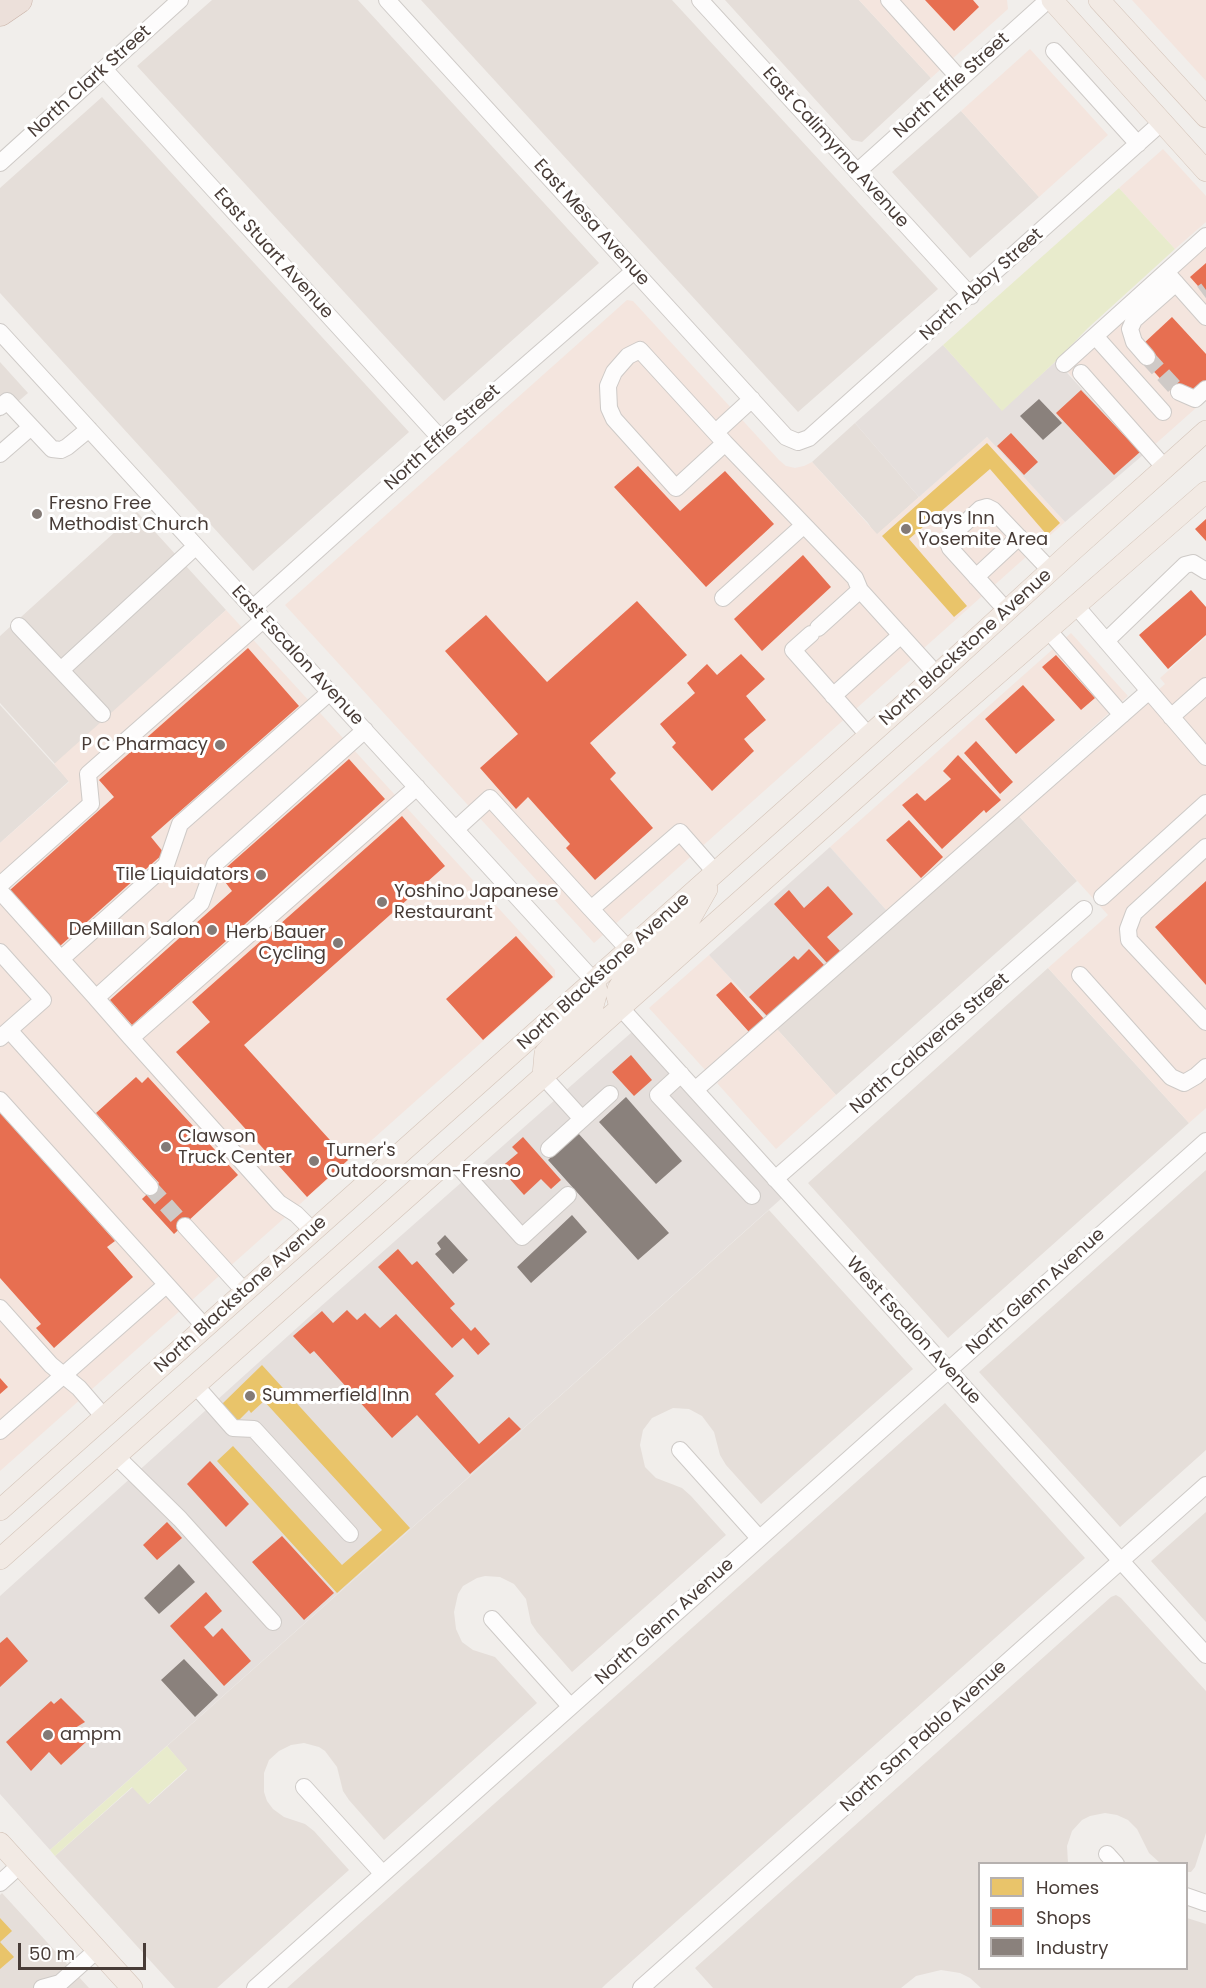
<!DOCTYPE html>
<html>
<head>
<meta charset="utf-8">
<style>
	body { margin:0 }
	#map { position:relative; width:1206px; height:1988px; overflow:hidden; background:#f1eeeb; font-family:Poppins,sans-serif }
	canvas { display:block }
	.legend { position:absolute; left:978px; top:1862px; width:210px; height:108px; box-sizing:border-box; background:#fff; border:2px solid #b6b1af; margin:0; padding:8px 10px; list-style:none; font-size:18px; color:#483c37 }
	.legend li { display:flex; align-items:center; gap:12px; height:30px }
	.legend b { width:30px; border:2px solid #b6b1af }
	.scale { position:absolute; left:18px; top:1943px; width:128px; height:27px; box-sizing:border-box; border:3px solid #483c37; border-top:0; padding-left:8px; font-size:18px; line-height:21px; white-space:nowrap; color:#483c37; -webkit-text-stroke:4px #fff; paint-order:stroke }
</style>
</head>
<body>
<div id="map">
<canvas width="1206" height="1988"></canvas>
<ul class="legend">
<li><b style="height:16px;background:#e9c46a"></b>Homes</li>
<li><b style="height:16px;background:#e76f51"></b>Shops</li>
<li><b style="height:16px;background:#8a817c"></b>Industry</li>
</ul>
<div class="scale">50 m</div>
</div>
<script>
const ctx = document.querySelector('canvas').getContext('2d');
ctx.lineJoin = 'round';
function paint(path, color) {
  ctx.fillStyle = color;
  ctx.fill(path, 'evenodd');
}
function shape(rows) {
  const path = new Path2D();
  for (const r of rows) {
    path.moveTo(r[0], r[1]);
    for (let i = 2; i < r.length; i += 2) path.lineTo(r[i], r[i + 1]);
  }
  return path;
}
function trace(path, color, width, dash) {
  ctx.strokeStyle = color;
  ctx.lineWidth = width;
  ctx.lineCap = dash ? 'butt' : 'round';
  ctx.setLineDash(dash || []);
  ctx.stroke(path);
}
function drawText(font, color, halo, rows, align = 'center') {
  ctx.font = font + ' Poppins,sans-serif';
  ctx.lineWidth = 6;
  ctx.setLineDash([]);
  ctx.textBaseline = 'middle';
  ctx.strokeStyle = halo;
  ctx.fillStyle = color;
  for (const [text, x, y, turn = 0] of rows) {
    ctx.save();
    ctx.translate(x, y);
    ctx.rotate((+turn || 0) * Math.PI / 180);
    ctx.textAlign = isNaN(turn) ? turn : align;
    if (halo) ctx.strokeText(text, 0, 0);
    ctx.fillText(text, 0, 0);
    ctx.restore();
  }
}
const residential = shape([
	[212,0,358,0,599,263,444,401,137,66],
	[421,0,672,0,938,289,798,412],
	[725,0,859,0,931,78,862,142,852,140],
	[102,97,409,432,253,571,0,293,0,188],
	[961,111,1039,197,970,258,892,172],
	[0,362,28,393,0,417],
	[855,423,919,497,876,536,868,523,812,462],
	[137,512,226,610,56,765,0,703,0,636],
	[0,705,69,781,0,843],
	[1018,815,1077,881,836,1095,777,1029],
	[1048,968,1189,1123,948,1338,808,1183],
	[1206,1170,1206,1450,1120,1527,979,1372],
	[769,1210,913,1369,761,1504,726,1465,720,1455,714,1432,702,1416,689,1409,673,1408,652,1418,643,1430,640,1445,645,1467,656,1478,682,1488,691,1496,726,1535,572,1672,537,1632,531,1623,526,1599,514,1584,500,1577,485,1576,477,1578,463,1586,458,1594,454,1612,456,1629,462,1642,473,1650,495,1657,537,1703,384,1840,349,1800,343,1791,337,1767,325,1751,319,1747,304,1743,291,1745,279,1751,269,1760,264,1773,264,1792,267,1801,273,1809,284,1817,305,1824,314,1831,349,1870,217,1988,175,1988,55,1856,133,1787,149,1804,187,1770,167,1746],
	[945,1403,1085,1558,606,1984,602,1988,287,1988],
	[1206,1512,1206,1622,1151,1561],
	[1116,1595,1121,1598,1206,1691,1206,1833,1195,1867,1191,1872,1187,1872,1186,1864,1159,1862,1149,1853,1137,1829,1128,1820,1117,1815,1105,1813,1090,1816,1082,1820,1072,1831,1067,1846,1068,1863,980,1864,980,1968,1186,1968,1187,1918,1206,1924,1206,1988,981,1988,970,1978,960,1973,941,1970,916,1976,901,1988,713,1988,695,1968,1111,1597],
	[2,1893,89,1988,0,1988,0,1895]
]);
const commercial = shape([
	[859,0,1007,0,1008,9,931,78],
	[1132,0,1206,0,1206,81],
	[1030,49,1108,135,1039,197,961,111],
	[1163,149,1206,196,1206,222,1175,249,1119,188],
	[1206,243,1206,399,1143,455,1064,368],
	[627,300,633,301,779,460,786,466,795,468,804,466,812,462,877,534,987,437,1065,522,594,943,285,605],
	[226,610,555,970,555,977,0,1471,0,843,69,782,54,764],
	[1071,633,1128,696,887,911,830,847],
	[1206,637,1206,1108,1189,1123,1048,968,1108,915,1018,815,1165,684,1160,678],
	[709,955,767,1018,706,1071,649,1008],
	[777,1029,836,1095,776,1149,717,1083]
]);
const industrial = shape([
	[943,345,1002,410,1056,361,1143,455,1065,522,987,437,919,497,855,423],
	[830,847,887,911,767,1018,709,955],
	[632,1032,782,1198,50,1850,0,1794,0,1596,319,1308]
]);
const green = shape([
	[1119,188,1175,249,1088,328,1056,361,1002,411,943,345],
	[167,1746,187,1769,148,1804,132,1787,55,1856,50,1850]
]);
const homes = shape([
	[987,443,1060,523,1047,535,990,469,909,539,967,606,954,617,882,536],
	[262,1365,410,1528,337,1593,217,1461,233,1446,342,1565,382,1530,264,1401,251,1413,249,1410,238,1421,222,1404],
	[0,1918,12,1931,0,1942],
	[0,1942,14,1957,0,1969]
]);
const shops = shape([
	[925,0,973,0,979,7,954,31],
	[1206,263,1206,295,1190,277],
	[1172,317,1206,354,1206,380,1190,395,1179,399,1146,363,1143,344],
	[1081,390,1140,452,1114,475,1056,413],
	[1011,433,1038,462,1024,475,997,446],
	[638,466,680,511,725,471,774,524,706,587,614,487],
	[1206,519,1206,541,1195,529],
	[803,555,831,587,762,651,734,619],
	[1191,590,1206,607,1206,635,1168,669,1139,635],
	[637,601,687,655,590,743,616,773,610,779,653,828,595,880,566,848,570,844,528,797,516,809,480,768,518,734,445,651,486,615,547,682],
	[248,648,299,706,151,837,164,853,60,946,10,890,114,797,99,780],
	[741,654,765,679,746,696,766,720,744,739,754,751,712,791,672,747,676,743,660,724,695,693,687,683,707,664,717,675],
	[1056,655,1095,698,1081,710,1042,667],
	[1023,685,1055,720,1016,754,985,719],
	[976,741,1013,782,1000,794,964,753],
	[958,755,1001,800,986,813,984,810,942,849,902,805,917,793,925,801,951,779,943,771],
	[349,759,385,799,132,1025,110,1000,232,891,219,874],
	[402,816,445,866,244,1045,348,1160,307,1197,176,1052,210,1022,192,1002],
	[909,820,943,857,921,878,886,840],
	[1206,881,1206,985,1155,927],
	[828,886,853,914,827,937,840,951,827,963,774,904,789,890,804,908],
	[516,936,553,977,483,1040,446,999],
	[809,949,824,965,767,1016,749,997,794,956,798,960],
	[731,982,764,1019,749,1032,716,995],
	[631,1055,652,1080,634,1096,612,1072],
	[136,1077,142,1083,148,1077,238,1175,174,1234,142,1199,159,1183,96,1113],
	[0,1113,115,1241,107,1247,133,1277,54,1348,36,1328,41,1324,0,1278],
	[523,1137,561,1180,551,1189,541,1179,524,1195,500,1168,518,1153,512,1147],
	[398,1249,412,1265,417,1261,455,1304,450,1308,471,1331,475,1327,490,1344,478,1355,463,1338,452,1348,378,1267],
	[347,1310,357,1320,365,1313,380,1328,396,1314,454,1376,435,1394,479,1444,509,1417,521,1429,470,1474,417,1415,392,1438,314,1351,310,1354,293,1336,322,1311,333,1323],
	[0,1378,8,1387,0,1394],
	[210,1461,249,1504,226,1527,187,1484],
	[167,1522,182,1538,157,1560,143,1545],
	[282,1536,334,1593,304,1620,252,1562],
	[206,1592,222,1611,204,1627,213,1637,222,1628,251,1661,224,1686,170,1626],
	[7,1637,28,1661,0,1687,0,1643],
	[61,1698,85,1722,75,1728,87,1741,61,1765,49,1752,31,1771,6,1742,51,1701,54,1704]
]);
const industry = shape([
	[1039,399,1062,423,1043,440,1020,416],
	[626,1097,682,1161,656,1184,599,1122],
	[578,1133,669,1233,638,1260,548,1160],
	[572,1215,587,1232,531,1283,517,1267],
	[445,1235,468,1260,453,1274,435,1254,441,1249,437,1243],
	[179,1564,195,1582,159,1614,144,1598],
	[184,1659,218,1695,195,1717,161,1680]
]);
const minorTunnel = shape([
	[1202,293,1206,290],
	[1147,357,1179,392],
	[150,1187,185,1226]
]);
const minor = shape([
	[387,0,786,437,798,442,809,438,1162,122],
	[700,0,971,296],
	[889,0,960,79],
	[1054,51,1138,144],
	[104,69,441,439],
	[0,163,180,0],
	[857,172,1048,0],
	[1206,236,1166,272,1206,317],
	[0,332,594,981],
	[1095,336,1163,412],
	[1147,357,1134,342,1130,329,1134,320,1176,283],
	[1064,364,1166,272],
	[1081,373,1165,468],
	[1179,392,1195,399,1206,389],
	[0,407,7,401,52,449,61,450,67,447,89,429],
	[716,432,752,399],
	[725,443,676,488,614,419,609,408,608,386,614,372,628,356,640,350,725,443,855,578,860,590],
	[0,454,31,427],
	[976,577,1019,537],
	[723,598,804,525],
	[1076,606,1206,757],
	[253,608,441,439,634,271],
	[1007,611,950,548,948,542,950,537,980,509,987,507,993,510,1051,571],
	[19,626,102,714],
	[818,628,860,590,937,675],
	[1048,630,1122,715],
	[811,634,793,650,869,736],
	[1106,641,1185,565,1193,563,1206,571],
	[61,670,196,546],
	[330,692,180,824,166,865,61,959,96,998,201,903,215,864,365,730],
	[833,696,901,635],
	[1171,717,1206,686],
	[456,829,490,798,591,909,680,832,716,873],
	[1206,847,1134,913,1128,929,1129,940,1206,1022],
	[0,885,91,804,88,774,263,620],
	[0,891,61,959],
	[1102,897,1206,803],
	[591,909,629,950],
	[0,952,43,1000,0,1038],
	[1080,975,1171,1077,1184,1083,1196,1076,1206,1067],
	[96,998,131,1038],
	[620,1007,1206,1655],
	[9,1030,150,1187],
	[681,1074,658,1095,752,1196],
	[543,1076,582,1119],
	[695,1090,1149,691],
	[0,1100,205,1327],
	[549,1149,610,1094],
	[450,1157,522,1237,568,1195],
	[775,1179,1084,909],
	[185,1226,245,1292],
	[313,1231,296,1214,279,1203,131,1038,417,787],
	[0,1308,51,1365,79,1388,104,1417],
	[195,1385,233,1428,254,1429,350,1534],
	[0,1431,166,1285],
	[680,1450,759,1538],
	[116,1456,180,1519,273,1622],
	[492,1619,570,1706],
	[304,1787,383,1874],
	[1107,1854,1116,1864],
	[0,1883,20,1865],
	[1186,1896,1206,1903],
	[42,1988,60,1983,97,1950],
	[255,1988,1206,1141],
	[641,1988,1206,1485]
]);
const major = shape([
	[1052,0,1206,171],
	[1099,0,1206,117],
	[620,1007,617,996,618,989,626,976,691,917,707,889],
	[543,1076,545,1053,593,1006,597,991,594,981],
	[0,1510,937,675,1072,551,1206,431],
	[0,1559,917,744,1206,492],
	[0,1843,132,1988]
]);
const highway = shape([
	[0,13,19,0]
]);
const markers = [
	[37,514,6,"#837a76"],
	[906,529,6,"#837a76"],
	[220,745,6,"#837a76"],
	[261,875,6,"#837a76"],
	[382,902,6,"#837a76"],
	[212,930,6,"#837a76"],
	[338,943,6,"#837a76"],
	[166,1147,6,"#837a76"],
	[314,1161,6,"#837a76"],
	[250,1396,6,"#837a76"],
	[48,1735,6,"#837a76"]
];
const streetNames = [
	["North Clark Street",90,82,-42],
	["North Effie Street",952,86,-42],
	["East Calimyrna Avenue",835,148,48],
	["East Mesa Avenue",591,223,48],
	["East Stuart Avenue",273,254,48],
	["North Abby Street",982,285,-42],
	["North Effie Street",443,438,-42],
	["North Blackstone Avenue",966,648,-42],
	["East Escalon Avenue",297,656,47],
	["North Blackstone Avenue",604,972,-42],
	["North Calaveras Street",930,1044,-41],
	["North Glenn Avenue",1036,1292,-42],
	["North Blackstone Avenue",241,1295,-42],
	["West Escalon Avenue",913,1331,48],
	["North Glenn Avenue",665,1622,-42],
	["North San Pablo Avenue",924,1737,-42]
];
const poiNames = [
	["Fresno Free",49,504],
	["Methodist Church",49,525],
	["Days Inn",918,519],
	["Yosemite Area",918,540],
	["P C Pharmacy",208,745,"right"],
	["Tile Liquidators",249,875,"right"],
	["Yoshino Japanese",394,892],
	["Restaurant",394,913],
	["DeMillan Salon",200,930,"right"],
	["Herb Bauer",326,933,"right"],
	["Cycling",326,954,"right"],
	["Clawson",178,1137],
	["Truck Center",178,1158],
	["Turner's",326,1151],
	["Outdoorsman-Fresno",326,1172],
	["Summerfield Inn",262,1396],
	["ampm",60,1735]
];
paint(residential, '#e5ded9');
paint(commercial, '#f4e5de');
paint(industrial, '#e5dfdc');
paint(green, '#e8ebcc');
paint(homes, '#e9c46a');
paint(shops, '#e76f51');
paint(industry, '#8a817c');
trace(minorTunnel, '#cfcac7', 16, [16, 8]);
trace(minor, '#cecac7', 18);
trace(major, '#d3c3b8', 22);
trace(highway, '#c9b2a7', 27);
trace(minor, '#fdfcfc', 16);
trace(major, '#f2eae4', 21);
trace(highway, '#ece0da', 26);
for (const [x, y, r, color] of markers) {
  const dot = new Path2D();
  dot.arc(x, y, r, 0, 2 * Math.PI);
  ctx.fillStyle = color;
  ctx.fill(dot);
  trace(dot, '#fff', 2);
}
drawText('18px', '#483c37', '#fff', streetNames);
drawText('18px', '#483c37', '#fff', poiNames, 'left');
</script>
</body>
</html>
